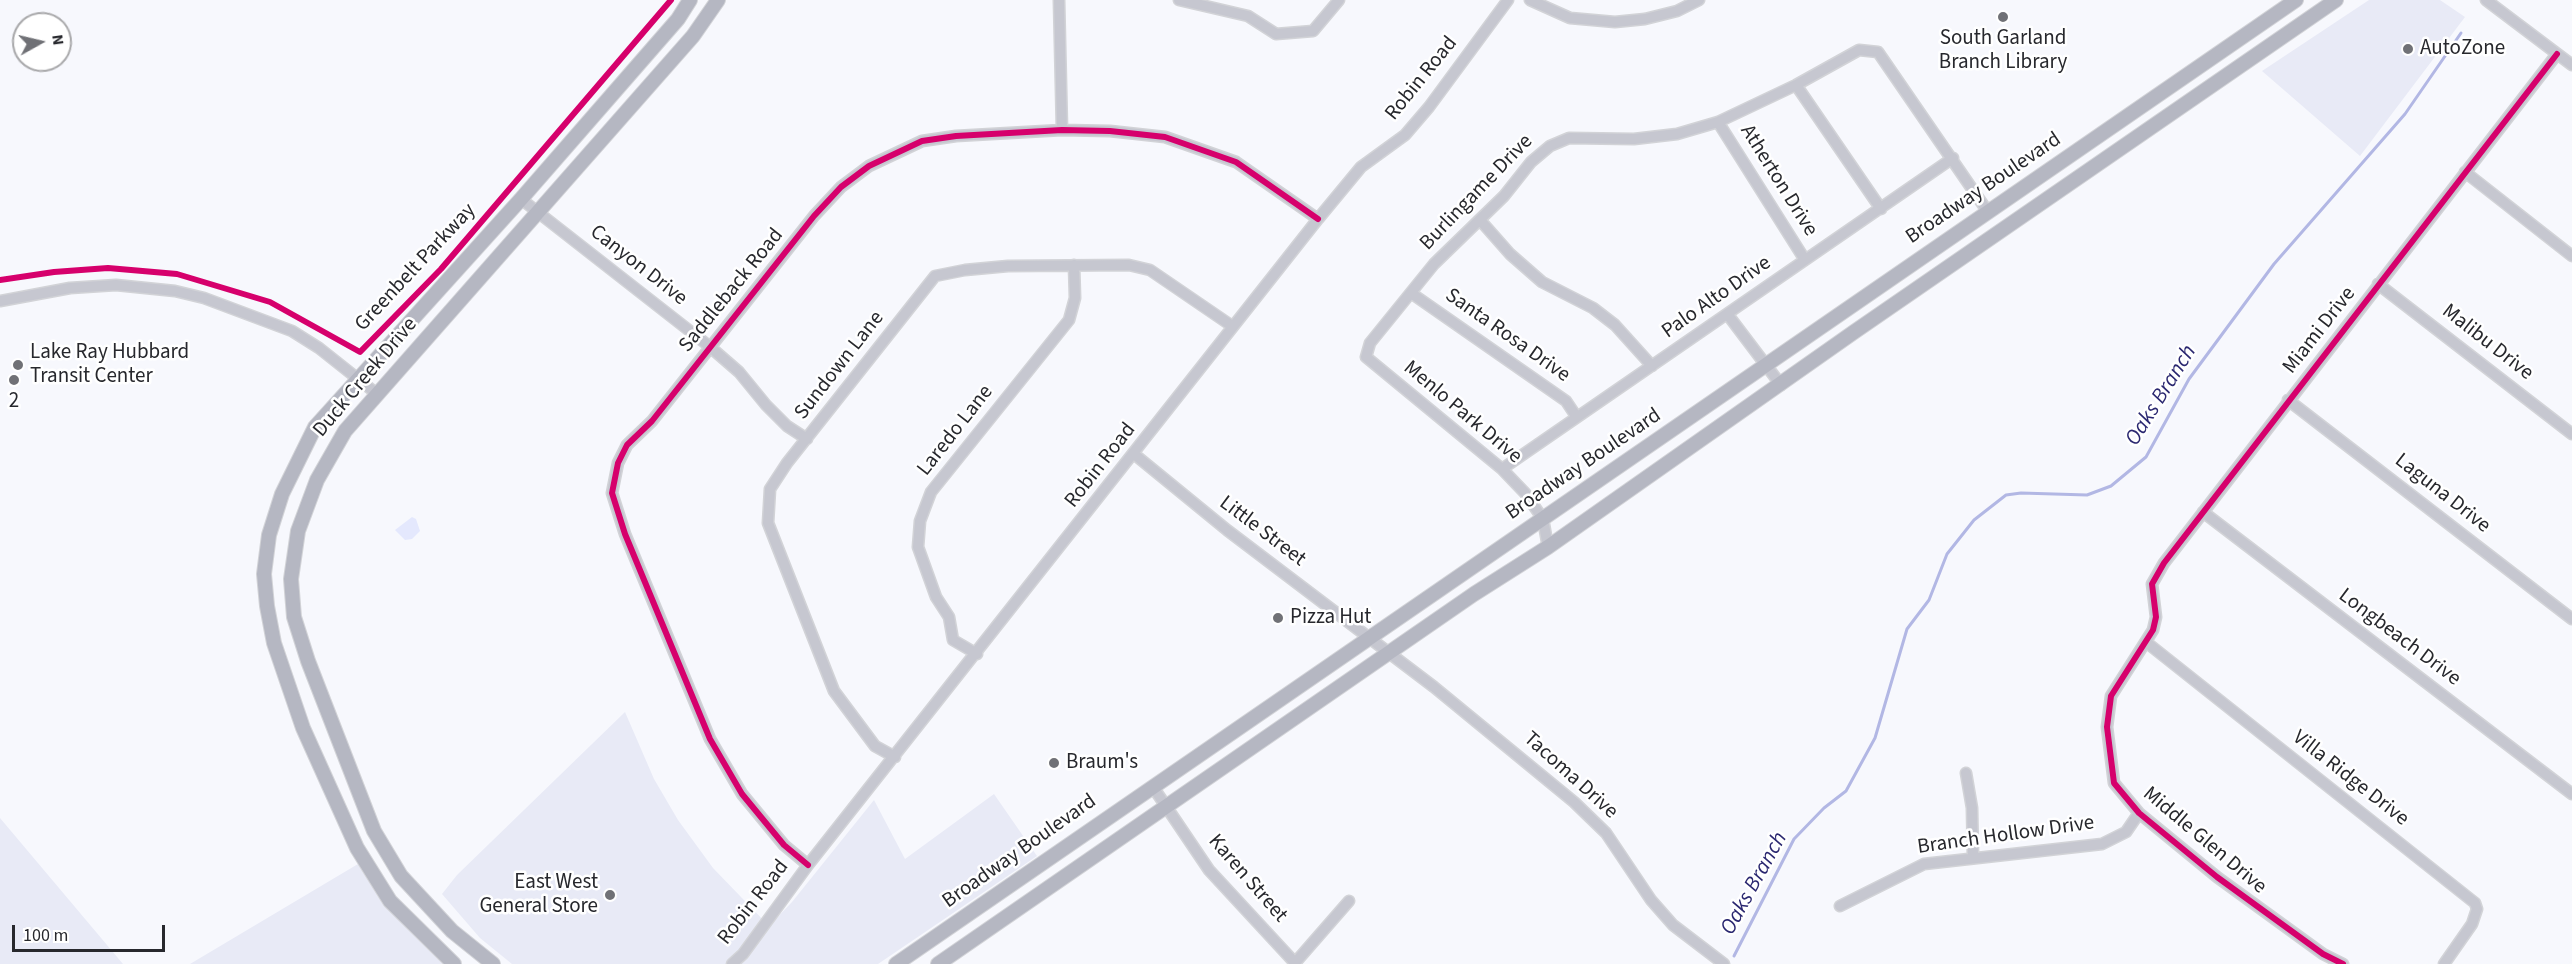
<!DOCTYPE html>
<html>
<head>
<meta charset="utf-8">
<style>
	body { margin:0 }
	#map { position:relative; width:2572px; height:964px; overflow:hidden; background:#f7f8fd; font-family:"Source Sans 3",sans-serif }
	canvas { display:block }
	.north { position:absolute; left:12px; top:12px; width:60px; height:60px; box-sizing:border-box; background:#fff; border:2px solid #a9a9ab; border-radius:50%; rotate:82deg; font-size:16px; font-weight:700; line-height:24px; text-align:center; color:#27282d }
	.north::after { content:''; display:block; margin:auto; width:21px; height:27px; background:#707176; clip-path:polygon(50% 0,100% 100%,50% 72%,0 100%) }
	.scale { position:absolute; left:12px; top:925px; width:153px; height:27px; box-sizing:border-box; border:3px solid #27282d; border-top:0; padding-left:8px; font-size:18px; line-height:21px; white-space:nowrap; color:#27282d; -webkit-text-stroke:4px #fff; paint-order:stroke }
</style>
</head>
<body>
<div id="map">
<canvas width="2572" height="964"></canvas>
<div class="north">N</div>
<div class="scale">100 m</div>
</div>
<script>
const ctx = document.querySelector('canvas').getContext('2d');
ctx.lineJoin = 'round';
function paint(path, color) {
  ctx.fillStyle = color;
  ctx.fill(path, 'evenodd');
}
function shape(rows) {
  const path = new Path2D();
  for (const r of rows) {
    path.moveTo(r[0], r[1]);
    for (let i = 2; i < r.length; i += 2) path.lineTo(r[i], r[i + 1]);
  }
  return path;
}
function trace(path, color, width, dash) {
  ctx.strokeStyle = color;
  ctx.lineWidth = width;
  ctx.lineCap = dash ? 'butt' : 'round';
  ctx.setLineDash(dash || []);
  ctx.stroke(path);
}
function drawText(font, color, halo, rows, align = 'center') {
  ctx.font = font + ' "Source Sans 3",sans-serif';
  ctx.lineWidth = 5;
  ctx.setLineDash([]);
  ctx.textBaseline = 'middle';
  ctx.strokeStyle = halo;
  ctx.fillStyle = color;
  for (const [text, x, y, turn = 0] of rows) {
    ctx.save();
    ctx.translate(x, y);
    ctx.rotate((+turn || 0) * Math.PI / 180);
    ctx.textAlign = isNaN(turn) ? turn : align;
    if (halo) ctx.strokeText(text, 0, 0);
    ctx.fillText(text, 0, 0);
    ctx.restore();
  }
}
const built = shape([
	[2369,0,2440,0,2465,17,2360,156,2262,71],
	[625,712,654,779,678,820,713,868,769,926,792,902,874,800,905,859,994,794,1037,856,878,964,512,964,480,938,442,894,457,875],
	[0,818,123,964,0,964],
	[358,864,448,964,190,964]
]);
const green = shape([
	[412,517,416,519,420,531,412,539,405,540,395,530]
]);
const stream = shape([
	[1734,956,1794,839,1824,808,1846,791,1875,738,1907,629,1929,600,1947,554,1974,520,2006,495,2021,493,2087,495,2111,486,2146,457,2189,379,2274,264,2405,114,2461,33]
]);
const minor = shape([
	[1059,0,1062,130],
	[1179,0,1248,16,1276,34,1313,31,1339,0],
	[1530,0,1570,18,1615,22,1645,19,1677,11,1699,0],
	[2486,0,2572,65],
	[1796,85,1881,209],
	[1718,122,1805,260],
	[2465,172,2572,256],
	[521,199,709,346,739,372,766,405,787,426,807,439],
	[1480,220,1510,254,1542,282,1593,308,1615,325,1652,366],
	[2378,284,2572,434],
	[1411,293,1566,401,1576,416],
	[0,301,70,288,116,285,175,291,204,298,292,331,319,348,377,394],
	[1728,315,1781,385],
	[2288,400,2572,619],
	[1134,454,1227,530,1434,687,1574,802,1606,833,1651,900,1673,925,1724,964],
	[1502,469,1953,158],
	[2203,512,2572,794],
	[1548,547,1543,519,1525,493,1502,469,1366,357,1370,343,1434,264,1504,196,1531,162,1550,146,1569,138,1634,139,1677,134,1718,122,1796,85,1859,50,1878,52,1988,212],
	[2146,642,2475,903,2477,909,2472,924,2444,964],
	[977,654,953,640,949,617,936,597,918,547,920,521,931,492,1069,320,1075,298,1074,265],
	[895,757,875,746,834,691,768,523,770,489,787,463,935,276,965,270,1008,266,1129,265,1150,270,1232,326],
	[1966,773,1972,808,1973,857],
	[1153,787,1209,870,1295,963],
	[808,865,784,845,742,794,710,739,625,534,612,493,618,463,627,445,652,421,814,216,841,187,869,166,922,141,956,136,1062,130,1110,131,1165,137,1236,162,1318,219],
	[1840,906,1924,864,2102,844,2126,832,2139,813],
	[732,964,743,954,808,865,1318,219,1361,167,1405,135,1429,107,1508,0],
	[1294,964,1349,901],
	[2343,964,2323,954,2217,877,2139,813,2114,783,2107,727,2111,696,2153,630,2156,617,2152,584,2164,563,2557,54]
]);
const major = shape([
	[454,964,390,901,357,848,303,728,274,643,267,606,264,574,269,535,282,494,315,427,521,199,678,19,690,0],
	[493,964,452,931,401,876,374,831,308,661,294,617,291,579,298,531,317,480,345,431,693,36,718,0],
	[896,964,2296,0],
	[938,964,1474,594,1548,547,1854,332,2336,0]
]);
const cycleway = shape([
	[0,280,54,272,108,268,177,274,270,302,360,352,441,269,671,0],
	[808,865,784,845,742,794,710,739,625,534,612,493,618,463,627,445,652,421,814,216,841,187,869,166,922,141,956,136,1062,130,1110,131,1165,137,1236,162,1318,219],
	[2343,964,2323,954,2217,877,2139,813,2114,783,2107,727,2111,696,2153,630,2156,617,2152,584,2164,563,2557,54]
]);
const markers = [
	[2003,17,6,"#707176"],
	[2408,49,6,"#707176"],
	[18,365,6,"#707176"],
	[14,380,6,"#707176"],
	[1278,618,6,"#707176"],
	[1054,763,6,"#707176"],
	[610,895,6,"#707176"]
];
const poiNames = [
	["South Garland",2003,39,"center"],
	["Branch Library",2003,63,"center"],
	["AutoZone",2420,49],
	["Lake Ray Hubbard",30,353],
	["Transit Center",30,377],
	["2",14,402,"center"],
	["Pizza Hut",1290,618],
	["Braum's",1066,763],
	["East West",598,883,"right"],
	["General Store",598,907,"right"]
];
const streetNames = [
	["Robin Road",1422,79,-51],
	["Atherton Drive",1778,181,58],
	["Broadway Boulevard",1984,189,-34],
	["Burlingame Drive",1477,193,-46],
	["Canyon Drive",638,266,38],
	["Greenbelt Parkway",416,268,-47],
	["Saddleback Road",732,291,-51],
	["Palo Alto Drive",1717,298,-35],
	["Miami Drive",2320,331,-52],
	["Santa Rosa Drive",1507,336,35],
	["Malibu Drive",2487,343,38],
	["Sundown Lane",840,366,-52],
	["Duck Creek Drive",366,378,-50],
	["Menlo Park Drive",1462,413,40],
	["Laredo Lane",956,431,-52],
	["Broadway Boulevard",1584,465,-34],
	["Robin Road",1101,466,-52],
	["Laguna Drive",2442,494,38],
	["Little Street",1262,532,37],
	["Longbeach Drive",2399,638,37],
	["Tacoma Drive",1570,776,42],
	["Villa Ridge Drive",2350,779,38],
	["Branch Hollow Drive",2006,836,-8],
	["Middle Glen Drive",2204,841,40],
	["Broadway Boulevard",1020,852,-35],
	["Karen Street",1247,879,49],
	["Robin Road",754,903,-52]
];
const waterNames = [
	["Oaks Branch",2162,396,-58],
	["Oaks Branch",1755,884,-61]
];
paint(built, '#e8eaf6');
paint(green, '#e4e8fd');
trace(stream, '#b2b7e4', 3);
trace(minor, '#d2d3d7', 13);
trace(major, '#d2d3d7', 16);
trace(minor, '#c6c7d0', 10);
trace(major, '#b5b7c2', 14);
trace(cycleway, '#d6006c', 6);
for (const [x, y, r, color] of markers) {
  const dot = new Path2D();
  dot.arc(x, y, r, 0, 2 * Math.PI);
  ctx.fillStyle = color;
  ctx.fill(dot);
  trace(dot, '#fff', 2);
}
drawText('21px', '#27282d', '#fff', poiNames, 'left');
drawText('21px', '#27282d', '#fff', streetNames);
drawText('italic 22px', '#2a2770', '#fff', waterNames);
</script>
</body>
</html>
